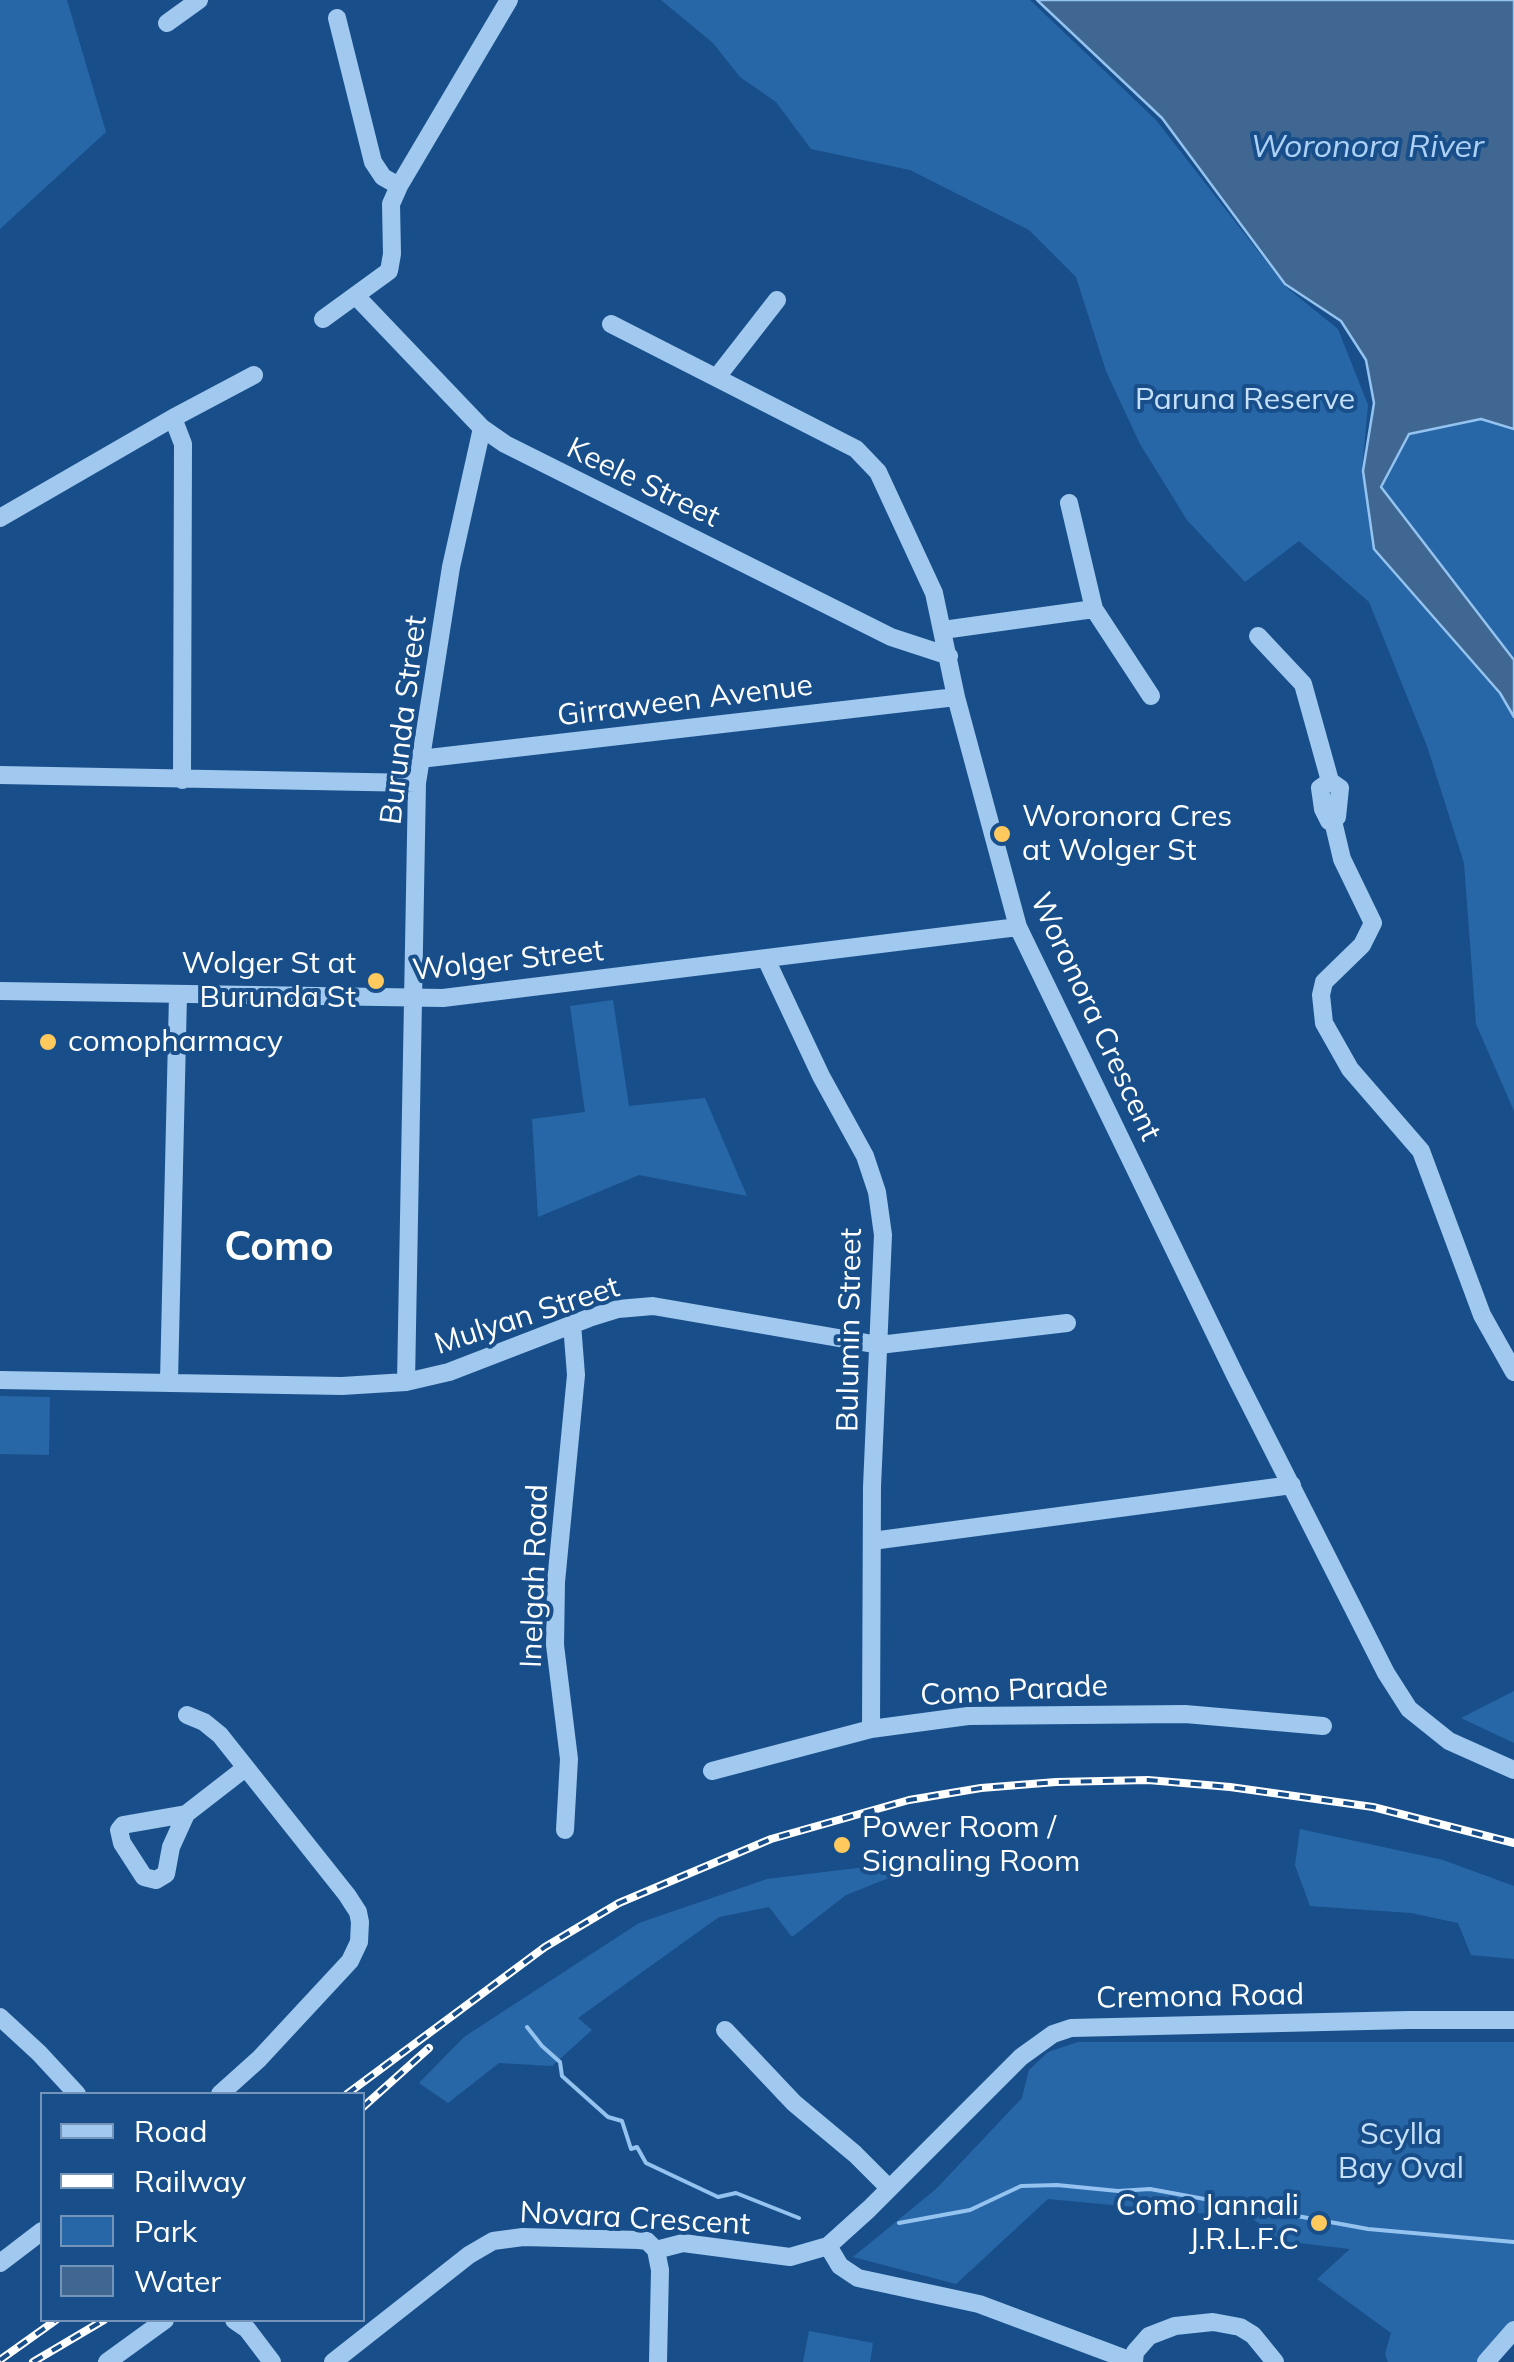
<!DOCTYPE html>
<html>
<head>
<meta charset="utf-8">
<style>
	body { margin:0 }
	#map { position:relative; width:1514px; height:2362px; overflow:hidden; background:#184f8a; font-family:Mulish,sans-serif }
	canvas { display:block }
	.legend { position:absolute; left:40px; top:2092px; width:325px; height:230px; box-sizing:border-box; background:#184f8a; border:2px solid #7495b9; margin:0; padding:12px 18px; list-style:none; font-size:30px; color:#fff }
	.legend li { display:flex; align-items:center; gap:20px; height:50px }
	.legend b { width:50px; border:2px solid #7495b9 }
</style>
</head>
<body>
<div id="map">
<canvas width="1514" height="2362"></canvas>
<ul class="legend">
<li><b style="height:12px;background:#a1c8ee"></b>Road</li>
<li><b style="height:12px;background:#fff"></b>Railway</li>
<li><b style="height:28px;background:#2867a7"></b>Park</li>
<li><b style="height:28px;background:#3f6792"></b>Water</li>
</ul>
</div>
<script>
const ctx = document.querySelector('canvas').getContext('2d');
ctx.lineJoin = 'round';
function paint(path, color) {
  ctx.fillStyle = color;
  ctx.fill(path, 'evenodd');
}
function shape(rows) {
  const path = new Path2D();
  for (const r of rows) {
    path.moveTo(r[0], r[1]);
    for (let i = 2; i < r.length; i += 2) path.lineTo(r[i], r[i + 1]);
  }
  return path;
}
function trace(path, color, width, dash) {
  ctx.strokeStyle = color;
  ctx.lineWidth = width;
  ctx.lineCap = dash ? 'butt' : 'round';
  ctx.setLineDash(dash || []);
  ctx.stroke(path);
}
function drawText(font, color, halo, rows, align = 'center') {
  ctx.font = font + ' Mulish,sans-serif';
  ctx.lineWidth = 8;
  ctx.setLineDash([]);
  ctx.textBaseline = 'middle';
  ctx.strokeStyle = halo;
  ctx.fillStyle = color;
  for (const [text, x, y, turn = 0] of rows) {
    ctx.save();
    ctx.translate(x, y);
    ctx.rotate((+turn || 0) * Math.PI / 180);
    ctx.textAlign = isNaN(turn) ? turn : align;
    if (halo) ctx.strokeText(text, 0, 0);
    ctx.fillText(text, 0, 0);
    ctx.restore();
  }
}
const green = shape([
	[0,0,67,0,106,132,0,229],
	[661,0,1030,0,1156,120,1286,287,1338,329,1368,405,1362,470,1374,549,1500,693,1514,717,1514,1111,1476,1024,1464,863,1427,746,1369,602,1299,541,1245,582,1187,520,1140,444,1106,371,1076,277,1029,230,910,170,811,149,776,102,740,77,713,43],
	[1481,419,1514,429,1514,660,1381,487,1409,434],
	[613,1000,629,1106,705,1098,747,1196,639,1175,538,1217,532,1119,585,1112,570,1006],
	[0,1396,50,1397,49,1455,0,1454],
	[1514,1691,1514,1743,1461,1718],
	[1300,1829,1443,1860,1514,1886,1514,1959,1471,1955,1458,1923,1411,1913,1310,1906,1295,1865],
	[939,1858,846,1895,792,1937,769,1907,719,1917,578,2018,592,2030,552,2066,499,2063,448,2103,419,2083,464,2037,639,1923,767,1879],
	[1078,2042,1514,2042,1514,2321,1481,2362,1388,2362,1385,2354,1391,2333,1317,2279,1350,2249,1281,2241,1252,2218,1048,2199,956,2284,853,2257,936,2189,1022,2098,1029,2070,1048,2052],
	[809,2331,873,2343,870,2362,803,2362]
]);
const water = shape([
	[1037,0,1514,0,1514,429,1481,419,1409,434,1381,487,1514,660,1514,717,1500,693,1374,549,1363,471,1374,403,1366,360,1341,321,1285,284,1162,118,1037,0]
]);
const stream = shape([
	[527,2027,542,2046,560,2062,562,2076,608,2117,622,2121,631,2149,637,2147,646,2163,718,2197,736,2193,799,2218],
	[899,2223,970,2210,1021,2186,1057,2185,1118,2191,1150,2189,1368,2229,1514,2242]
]);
const minor = shape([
	[167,23,199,0],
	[399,186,509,0],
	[356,296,482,428,505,444,891,637,949,656],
	[323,319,389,271,392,254,391,204,399,186,383,177,373,162,337,18],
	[611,324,856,449,878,472,934,593,956,697,1018,927,1235,1375,1386,1673,1409,1709,1449,1741,1514,1770],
	[717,377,777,300],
	[173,418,183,444,182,780],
	[1069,503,1094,609,1151,696],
	[0,518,173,418,254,375],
	[943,630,1094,609],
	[1258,636,1303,684,1330,781,1340,788,1337,817,1333,821],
	[420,759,956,697],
	[0,775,417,783],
	[1330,781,1320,788,1323,809,1329,821,1333,821,1342,859,1373,923,1362,945,1324,982,1321,995,1324,1023,1350,1069,1421,1151,1482,1315,1514,1372],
	[766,959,821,1076,865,1156,877,1192,883,1235,872,1487,871,1729],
	[0,991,443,998,1018,927],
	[0,1380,342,1386,406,1382,449,1372,589,1318,618,1309,653,1306,879,1345,1067,1323],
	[169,1381,178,995],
	[406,1382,417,783,451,567,482,428],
	[872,1541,1292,1485],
	[187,1715,204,1722,220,1735,347,1895,358,1912,360,1922,359,1942,350,1961,259,2059,220,2094],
	[712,1771,871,1729,968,1716,1185,1714,1323,1726],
	[186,1814,123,1825,119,1830,122,1843,144,1877,156,1880,166,1874,171,1847,186,1814,244,1769],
	[565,1830,569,1759,555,1645,556,1582,576,1375,572,1324],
	[0,2017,39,2053,77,2094],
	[725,2030,794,2103,855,2154,889,2188],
	[828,2246,840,2266,858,2278,979,2304,1134,2362],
	[656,2250,660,2270,658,2362],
	[0,2263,42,2231],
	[234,2320,247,2329,272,2362],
	[107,2362,165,2320],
	[333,2362,469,2255,493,2241,523,2237,639,2240,647,2241,656,2250,683,2243,790,2257,828,2246,869,2209,1021,2057,1053,2034,1071,2028,1409,2020,1514,2020],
	[1134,2362,1135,2352,1149,2336,1175,2326,1213,2322,1240,2327,1253,2335,1275,2362],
	[1486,2362,1514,2330]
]);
const rail = shape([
	[347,2094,545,1947,619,1903,771,1839,909,1800,981,1788,1056,1782,1148,1780,1230,1787,1373,1807,1514,1843],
	[362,2108,429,2048],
	[0,2360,56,2320],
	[33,2362,104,2320]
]);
const markers = [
	[1002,834,10,"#ffc95e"],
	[376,981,10,"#ffc95e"],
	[48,1042,10,"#ffc95e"],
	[842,1845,10,"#ffc95e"],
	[1319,2223,10,"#ffc95e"]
];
const parkNames = [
	["Paruna Reserve",1245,400],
	["Scylla",1401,2135],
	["Bay Oval",1401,2169]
];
const streetNames = [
	["Keele Street",643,483,26],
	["Girraween Avenue",685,701,-7],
	["Burunda Street",404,720,-83],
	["Wolger Street",508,961,-6],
	["Woronora Crescent",1095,1017,65],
	["Mulyan Street",527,1316,-18],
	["Bulumin Street",850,1330,-89],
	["Inelgah Road",535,1576,-88],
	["Como Parade",1014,1691,-3],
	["Cremona Road",1200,1997,-1],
	["Novara Crescent",635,2219,3]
];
const poiNames = [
	["Woronora Cres",1022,817],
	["at Wolger St",1022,851],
	["Wolger St at",356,964,"right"],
	["Burunda St",356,998,"right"],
	["comopharmacy",68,1042],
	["Power Room /",862,1828],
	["Signaling Room",862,1862],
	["Como Jannali",1299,2206,"right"],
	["J.R.L.F.C",1299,2240,"right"]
];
const waterNames = [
	["Woronora River",1367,147]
];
const districtNames = [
	["Como",279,1248]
];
paint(green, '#2867a7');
paint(water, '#3f6792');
trace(water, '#94c3f0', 2.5);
trace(stream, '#94c3f0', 4);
trace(minor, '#a1c8ee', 18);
trace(rail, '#fff', 8);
trace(rail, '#184f8a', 4, [11]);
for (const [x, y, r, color] of markers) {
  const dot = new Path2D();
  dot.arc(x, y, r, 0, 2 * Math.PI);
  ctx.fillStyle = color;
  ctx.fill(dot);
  trace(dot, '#184f8a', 4);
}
drawText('30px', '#c7e1fa', '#184f8a', parkNames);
drawText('30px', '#fff', '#184f8a', streetNames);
drawText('30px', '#fff', '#184f8a', poiNames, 'left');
drawText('italic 32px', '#add1f5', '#184f8a', waterNames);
drawText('bold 40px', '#fff', '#184f8a', districtNames);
</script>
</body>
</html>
